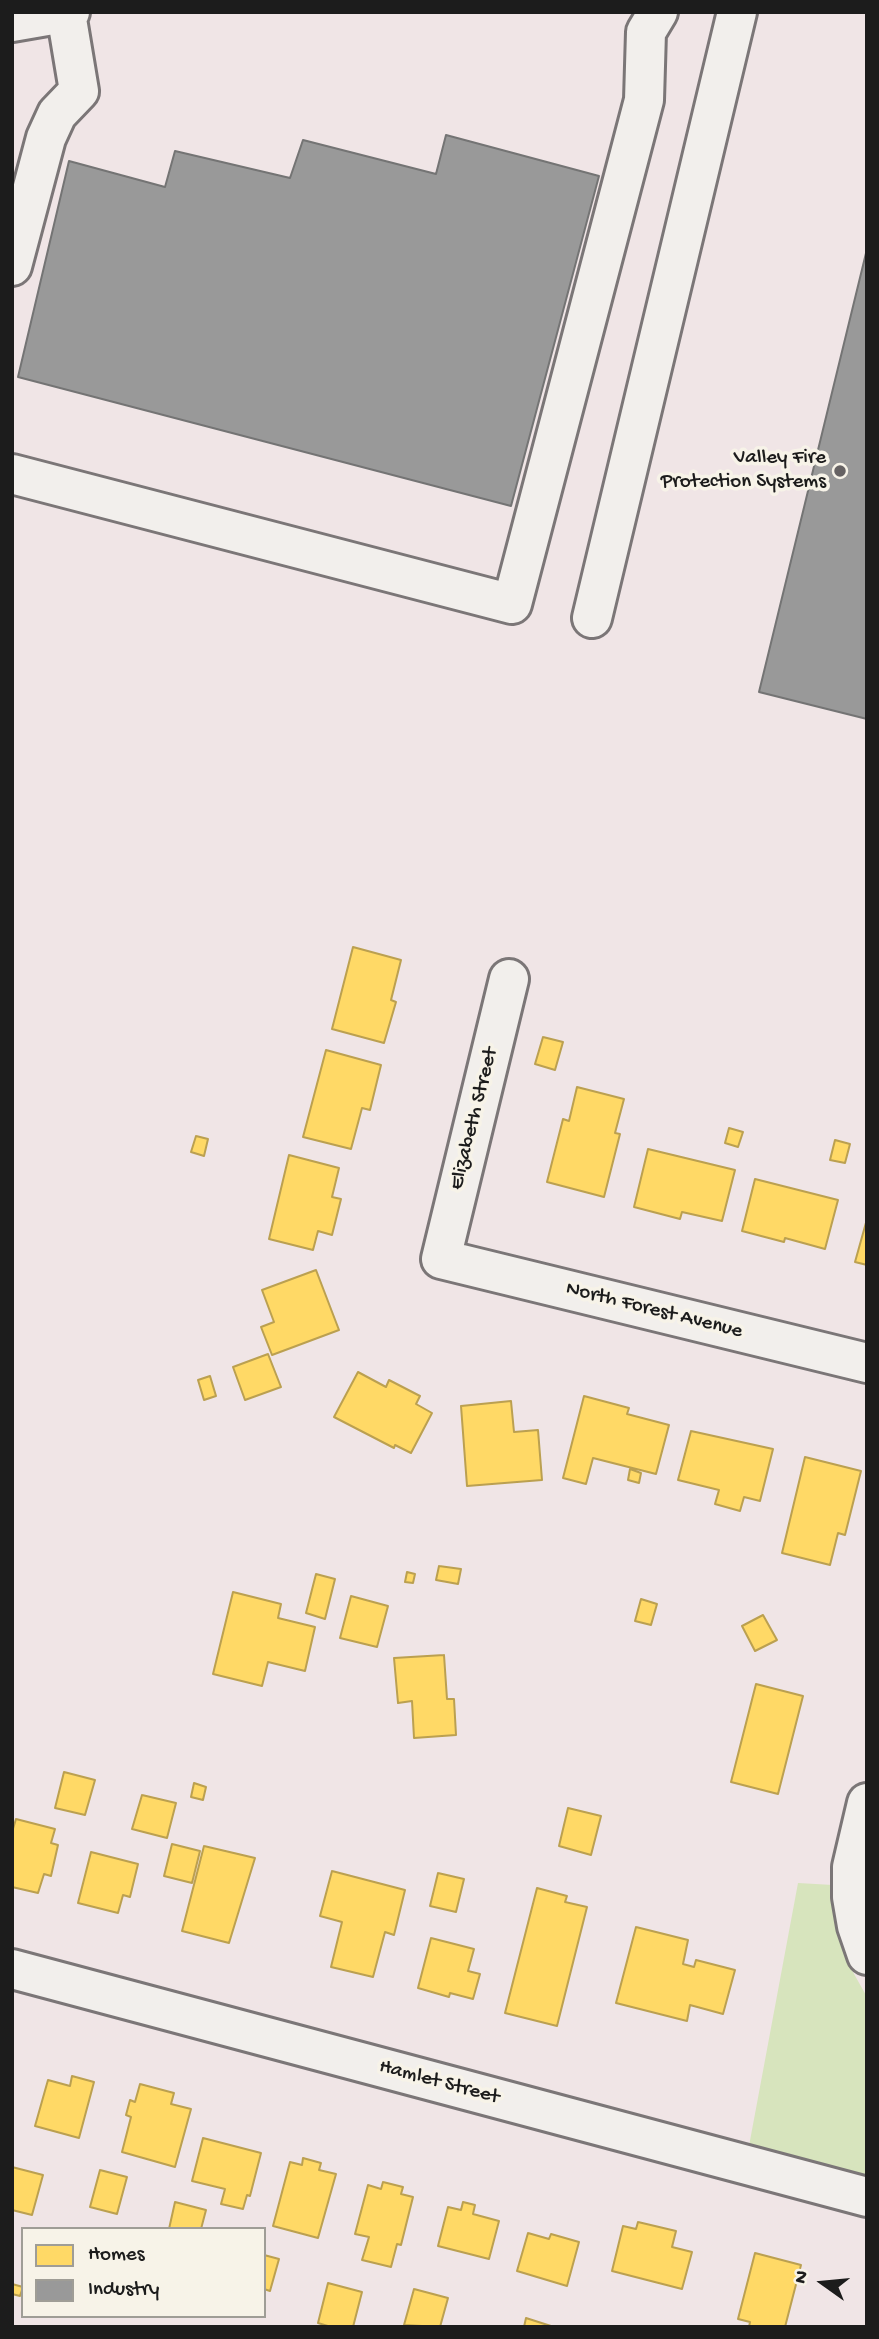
<!DOCTYPE html>
<html>
<head>
<meta charset="utf-8">
<style>
	body { margin:0 }
	#map { position:relative; width:879px; height:2339px; overflow:hidden; background:#f0e5e6; font-family:"Gochi Hand",sans-serif }
	canvas { display:block }
	.frame { position:absolute; inset:0; border:14px solid #1c1c1c; pointer-events:none }
	.legend { position:absolute; left:21px; top:2227px; width:245px; height:91px; box-sizing:border-box; background:#f7f3e8; border:2px solid #9f9d96; margin:0; padding:9px 12px; list-style:none; font-size:21px; color:#1c1c1c }
	.legend li { display:flex; align-items:center; gap:14px; height:35px }
	.legend b { width:35px; border:2px solid #9f9d96 }
	.north { position:absolute; left:788px; top:2248px; width:70px; height:70px; -webkit-text-stroke:5px #f7f3e8; paint-order:stroke; rotate:285deg; font-size:19px; font-weight:700; line-height:28px; text-align:center; color:#1c1c1c }
	.north::after { content:''; display:block; margin:auto; width:24px; height:32px; background:#1c1c1c; clip-path:polygon(50% 0,100% 100%,50% 72%,0 100%) }
</style>
</head>
<body>
<div id="map">
<canvas width="879" height="2339"></canvas>
<div class="frame"></div>
<ul class="legend">
<li><b style="height:19px;background:#ffd966"></b>Homes</li>
<li><b style="height:19px;background:#999"></b>Industry</li>
</ul>
<div class="north">N</div>
</div>
<script>
const ctx = document.querySelector('canvas').getContext('2d');
ctx.lineJoin = 'round';
function paint(path, color) {
  ctx.fillStyle = color;
  ctx.fill(path, 'evenodd');
}
function shape(rows) {
  const path = new Path2D();
  for (const r of rows) {
    path.moveTo(r[0], r[1]);
    for (let i = 2; i < r.length; i += 2) path.lineTo(r[i], r[i + 1]);
  }
  return path;
}
function trace(path, color, width, dash) {
  ctx.strokeStyle = color;
  ctx.lineWidth = width;
  ctx.lineCap = dash ? 'butt' : 'round';
  ctx.setLineDash(dash || []);
  ctx.stroke(path);
}
function drawText(font, color, halo, rows, align = 'center') {
  ctx.font = font + ' "Gochi Hand",sans-serif';
  ctx.lineWidth = 7;
  ctx.setLineDash([]);
  ctx.textBaseline = 'middle';
  ctx.strokeStyle = halo;
  ctx.fillStyle = color;
  for (const [text, x, y, turn = 0] of rows) {
    ctx.save();
    ctx.translate(x, y);
    ctx.rotate((+turn || 0) * Math.PI / 180);
    ctx.textAlign = isNaN(turn) ? turn : align;
    if (halo) ctx.strokeText(text, 0, 0);
    ctx.fillText(text, 0, 0);
    ctx.restore();
  }
}
const green = shape([
	[798,1883,833,1885,834,1907,842,1947,849,1965,867,1997,867,2178,749,2146]
]);
const homes = shape([
	[353,947,401,960,391,1000,396,1002,384,1043,332,1029,353,947],
	[543,1037,563,1042,555,1070,535,1064,543,1037],
	[326,1050,381,1065,370,1110,362,1108,351,1149,303,1137,326,1050],
	[577,1087,624,1099,615,1133,620,1134,604,1197,547,1182,563,1119,569,1121,577,1087],
	[729,1128,743,1132,738,1147,725,1143,729,1128],
	[196,1136,208,1139,204,1156,191,1152,196,1136],
	[835,1140,850,1144,845,1163,830,1160,835,1140],
	[648,1149,735,1170,722,1221,682,1212,680,1219,634,1207,648,1149],
	[289,1155,339,1168,332,1197,341,1199,332,1235,318,1231,313,1250,269,1239,289,1155],
	[755,1179,838,1200,825,1249,785,1238,784,1242,742,1231,755,1179],
	[867,1219,867,1265,855,1262,867,1219],
	[316,1270,339,1330,272,1355,261,1327,274,1322,262,1290,316,1270],
	[268,1354,281,1387,245,1400,233,1367,268,1354],
	[358,1372,386,1387,389,1380,420,1396,416,1404,432,1413,411,1453,395,1445,394,1448,334,1417,358,1372],
	[210,1376,216,1396,204,1400,198,1380,210,1376],
	[584,1396,629,1408,627,1414,669,1425,656,1474,593,1458,586,1484,563,1478,584,1396],
	[511,1401,514,1432,538,1430,542,1480,467,1486,461,1406,511,1401],
	[691,1431,773,1449,760,1501,744,1497,740,1511,715,1504,719,1490,678,1480,691,1431],
	[805,1457,861,1471,845,1535,838,1533,830,1565,782,1553,805,1457],
	[630,1469,641,1473,639,1483,628,1480,630,1469],
	[439,1566,461,1569,458,1584,436,1580,439,1566],
	[407,1572,415,1574,413,1583,405,1582,407,1572],
	[316,1574,335,1579,325,1619,306,1613,316,1574],
	[233,1592,281,1604,278,1618,315,1627,305,1671,268,1662,262,1686,213,1674,233,1592],
	[351,1596,388,1606,377,1647,340,1638,351,1596],
	[641,1599,657,1604,651,1625,635,1621,641,1599],
	[763,1615,777,1640,755,1651,742,1626,763,1615],
	[444,1655,447,1699,454,1699,456,1735,414,1738,412,1701,398,1703,394,1658,444,1655],
	[756,1684,803,1696,778,1794,731,1782,756,1684],
	[64,1772,95,1780,85,1815,55,1808,64,1772],
	[194,1783,206,1787,203,1800,191,1797,194,1783],
	[142,1795,176,1803,167,1838,132,1829,142,1795],
	[568,1808,601,1816,591,1855,559,1846,568,1808],
	[16,1819,55,1829,51,1843,58,1845,51,1876,44,1874,38,1893,12,1887,12,1832,16,1819],
	[172,1844,200,1851,192,1883,164,1876,172,1844],
	[204,1846,255,1858,229,1943,182,1931,204,1846],
	[91,1852,138,1864,130,1897,123,1895,118,1913,78,1903,91,1852],
	[332,1871,405,1890,394,1935,385,1932,373,1977,331,1967,342,1922,320,1916,332,1871],
	[438,1873,464,1879,456,1912,430,1906,438,1873],
	[537,1888,567,1896,565,1902,587,1907,557,2026,505,2013,537,1888],
	[636,1927,688,1940,683,1964,694,1967,696,1960,735,1970,723,2014,690,2005,687,2021,616,2003,636,1927],
	[431,1938,474,1949,468,1971,480,1974,473,1999,450,1993,449,1997,418,1988,431,1938],
	[72,2076,94,2082,79,2138,35,2126,48,2080,70,2086,72,2076],
	[140,2084,174,2093,171,2104,191,2109,175,2167,122,2152,131,2117,126,2115,130,2100,135,2102,140,2084],
	[203,2138,261,2153,250,2196,247,2195,243,2209,221,2204,225,2189,192,2181,203,2138],
	[303,2158,321,2163,319,2170,336,2174,318,2238,273,2226,290,2162,302,2165,303,2158],
	[12,2167,43,2175,32,2215,12,2210,12,2167],
	[100,2170,127,2177,117,2214,90,2207,100,2170],
	[383,2182,403,2187,401,2194,413,2197,401,2245,397,2244,391,2267,362,2260,369,2237,355,2234,368,2185,381,2189,383,2182],
	[175,2202,206,2210,201,2229,169,2229,175,2202],
	[463,2202,475,2205,473,2214,499,2221,489,2259,438,2246,448,2207,461,2210,463,2202],
	[638,2222,676,2231,672,2247,692,2252,682,2289,612,2271,623,2226,636,2229,638,2222],
	[528,2233,549,2239,551,2234,579,2242,567,2286,517,2271,528,2233],
	[755,2253,801,2265,785,2327,749,2327,750,2322,738,2319,755,2253],
	[264,2255,279,2259,270,2291,264,2289,264,2255],
	[328,2283,362,2292,353,2327,331,2327,318,2323,328,2283],
	[12,2284,23,2287,20,2296,12,2294,12,2284],
	[414,2289,448,2298,440,2327,404,2325,414,2289],
	[526,2318,554,2327,524,2327,526,2318]
]);
const industry = shape([
	[446,135,599,176,511,506,18,377,69,161,165,187,175,151,290,178,303,140,436,174,446,135],
	[867,249,867,719,759,692,867,249]
]);
const minor = shape([
	[12,22,70,12],
	[12,266,46,138,57,114,79,91,66,13],
	[12,474,512,604,644,100,646,32,658,12],
	[592,618,737,12],
	[509,979,441,1259,867,1363],
	[867,1803,852,1867,852,1897,857,1926,867,1955],
	[12,1969,867,2197]
]);
const markers = [
	[840,471,7,"#666263"]
];
const poiNames = [
	["Valley Fire",826,459],
	["Protection Systems",826,483]
];
const streetNames = [
	["Elizabeth Street",475,1119,-76],
	["North Forest Avenue",654,1311,14],
	["Hamlet Street",439,2083,15]
];
paint(green, '#d7e4bd');
paint(homes, '#ffd966');
trace(homes, '#bba050', 2);
paint(industry, '#999');
trace(industry, '#747474', 2);
trace(minor, '#7b7677', 44);
trace(minor, '#f2efec', 38);
for (const [x, y, r, color] of markers) {
  const dot = new Path2D();
  dot.arc(x, y, r, 0, 2 * Math.PI);
  ctx.fillStyle = color;
  ctx.fill(dot);
  trace(dot, '#f7f3e8', 2.5);
}
drawText('21px', '#1c1c1c', '#f7f3e8', poiNames, 'right');
drawText('21px', '#1c1c1c', '#f7f3e8', streetNames);
</script>
</body>
</html>
